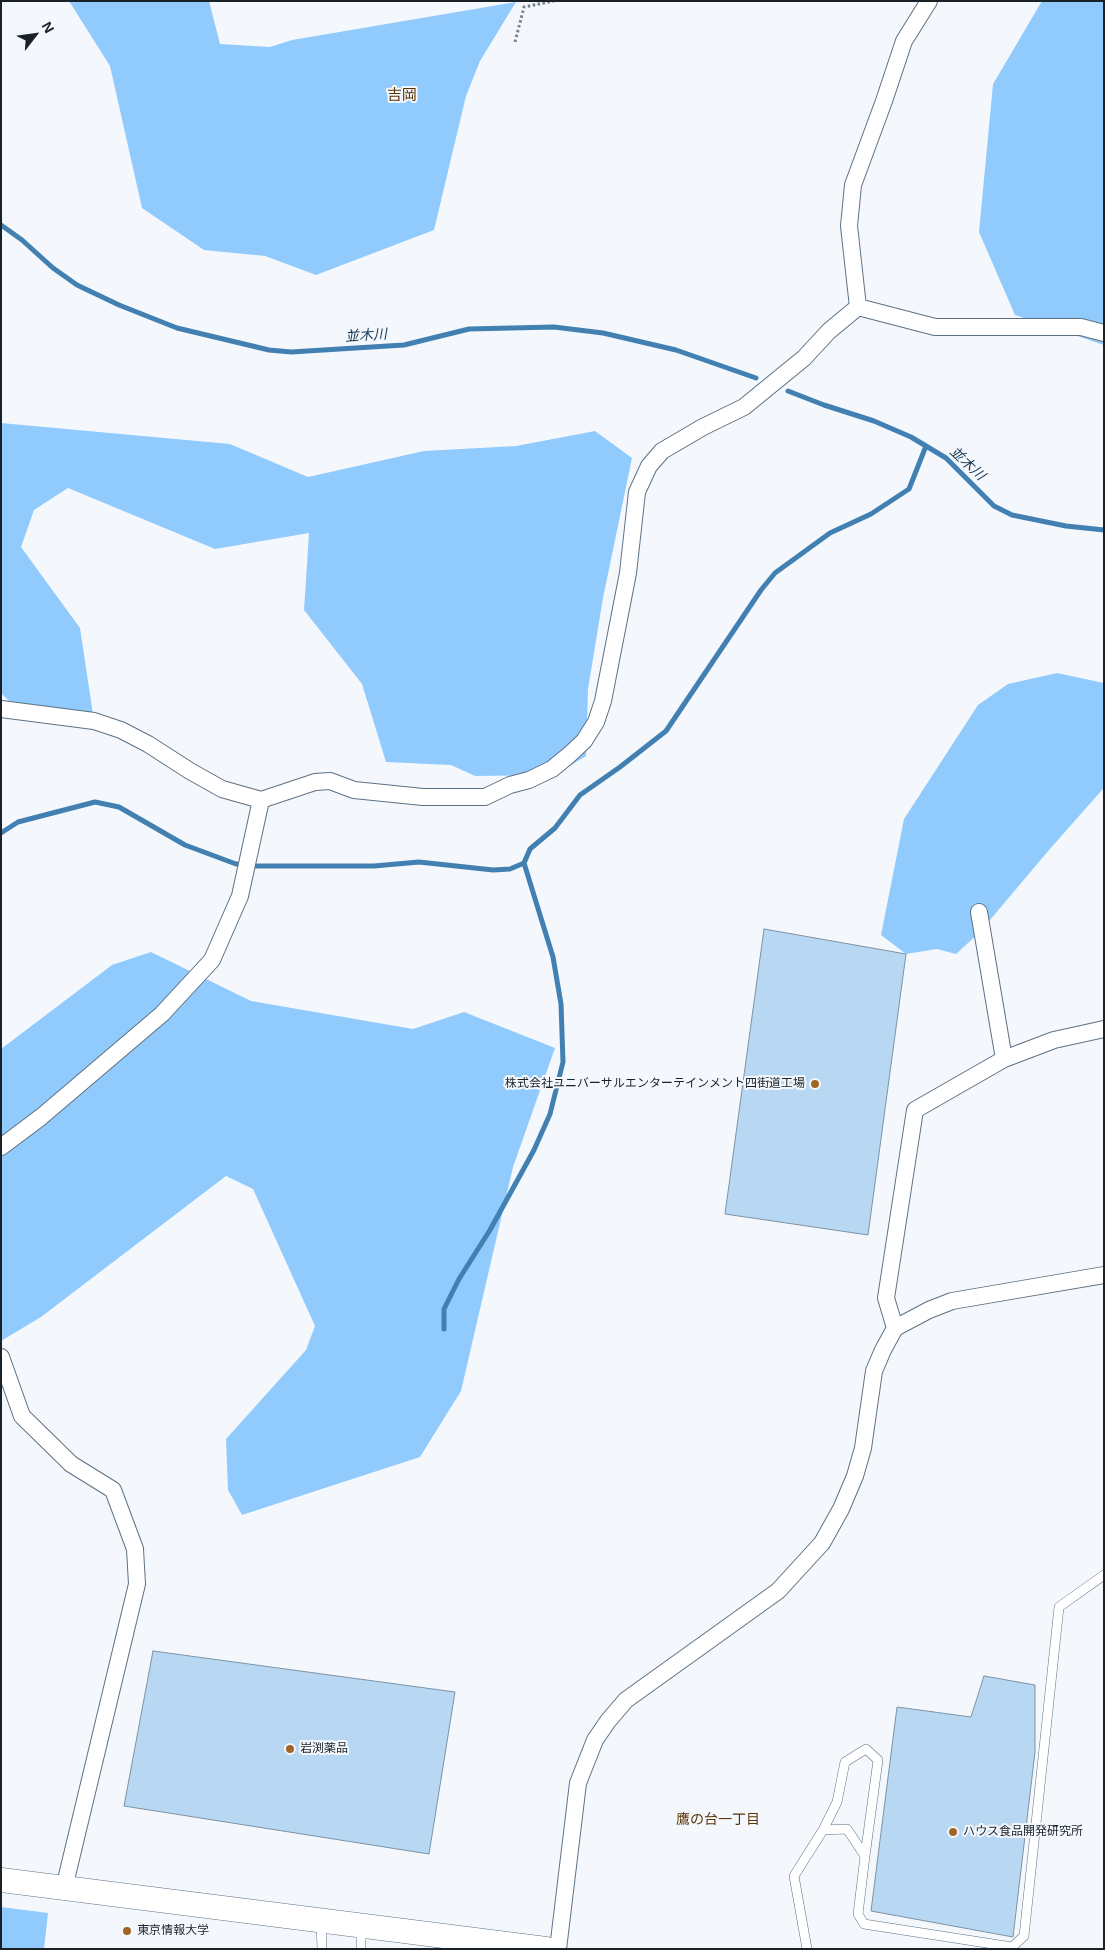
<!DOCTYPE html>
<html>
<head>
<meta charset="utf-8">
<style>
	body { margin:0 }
	#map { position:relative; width:1105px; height:1950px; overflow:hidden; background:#f4f8fd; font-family:Arial,sans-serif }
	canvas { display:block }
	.frame { position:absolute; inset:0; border:2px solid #192129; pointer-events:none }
	.north { position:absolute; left:10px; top:10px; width:50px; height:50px; -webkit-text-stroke:4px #f4f8fd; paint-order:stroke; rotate:60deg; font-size:14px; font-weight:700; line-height:20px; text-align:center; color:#192129 }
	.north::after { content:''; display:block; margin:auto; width:18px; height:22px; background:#192129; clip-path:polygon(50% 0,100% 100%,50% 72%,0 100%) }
</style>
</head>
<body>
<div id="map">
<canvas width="1105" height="1950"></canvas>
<div class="frame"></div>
<div class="north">N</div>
</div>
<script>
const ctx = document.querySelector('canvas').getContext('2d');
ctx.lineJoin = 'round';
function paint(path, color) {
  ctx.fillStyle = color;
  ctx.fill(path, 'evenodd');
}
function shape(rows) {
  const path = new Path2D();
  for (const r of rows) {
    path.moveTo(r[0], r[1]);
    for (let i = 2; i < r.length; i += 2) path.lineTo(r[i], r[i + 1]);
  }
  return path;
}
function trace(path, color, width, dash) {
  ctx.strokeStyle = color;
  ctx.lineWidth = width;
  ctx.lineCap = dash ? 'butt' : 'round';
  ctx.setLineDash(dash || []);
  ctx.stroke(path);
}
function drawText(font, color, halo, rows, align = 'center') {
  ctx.font = font + ' Arial,"Noto Sans JP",sans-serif';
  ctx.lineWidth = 4;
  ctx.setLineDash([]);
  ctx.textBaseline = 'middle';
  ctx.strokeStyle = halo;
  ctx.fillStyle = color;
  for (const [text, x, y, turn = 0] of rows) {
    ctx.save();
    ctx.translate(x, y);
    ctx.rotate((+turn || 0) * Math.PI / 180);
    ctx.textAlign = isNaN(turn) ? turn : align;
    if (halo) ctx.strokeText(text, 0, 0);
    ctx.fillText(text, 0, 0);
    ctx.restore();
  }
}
const green = shape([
	[69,1,209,1,220,44,270,47,292,40,516,2,480,61,466,96,434,230,316,275,265,256,204,250,142,208,110,66],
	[1042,1,1104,1,1104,345,1015,315,979,232,993,84],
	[1,423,230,444,308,477,424,451,516,446,595,431,632,458,603,598,588,689,586,756,555,775,475,776,451,765,386,762,362,684,304,610,309,533,215,549,68,488,34,510,21,547,80,628,94,721,19,711,1,693],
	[1057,673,1104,683,1104,787,1102,790,1049,850,979,933,956,954,937,949,906,954,881,935,904,819,978,705,1008,684],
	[151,952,251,1001,413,1029,464,1012,555,1048,513,1167,461,1391,420,1457,242,1515,228,1490,226,1439,306,1350,315,1326,253,1189,226,1176,41,1317,1,1341,1,1049,112,965],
	[1,1907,48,1913,44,1949,1,1949]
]);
const stream = shape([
	[1,225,22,240,53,268,77,285,119,305,177,328,269,350,291,352,404,345,469,329,554,327,603,333,676,350,756,378],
	[788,391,824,405,874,421,911,437,946,458,994,506,1012,515,1066,526,1104,530],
	[1,833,18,822,95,802,119,807,185,845,236,864,253,866,374,866,419,862,493,870,510,869,524,863],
	[444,1329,444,1309,459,1279,490,1230,534,1150,550,1114,563,1062,561,1004,553,957,524,863,530,849,555,828,580,795,620,767,666,731,761,590,775,573,830,533,871,514,909,489,926,446]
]);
const building = shape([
	[764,929,906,954,868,1235,725,1214,764,929],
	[153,1651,455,1692,429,1854,124,1806,153,1651],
	[984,1676,1035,1685,1035,1752,1013,1937,871,1911,897,1707,971,1717,984,1676]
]);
const path = shape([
	[515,42,524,7,554,1]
]);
const lane = shape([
	[823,1830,837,1802,845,1762,866,1749,878,1760,865,1856],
	[321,1922,322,1949],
	[361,1925,361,1949],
	[807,1949,794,1876,823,1830,847,1829,865,1856,858,1914,864,1924,1012,1947,1024,1936,1059,1607,1104,1575]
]);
const street = shape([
	[858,307,849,226,853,185,884,101,904,41,929,1],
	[858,307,935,327,1081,327,1104,333],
	[1,709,94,721,121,730,148,744,190,771,222,789,261,800,315,782,330,781,354,790,423,797,485,797,510,785,529,780,552,769,569,755,584,741,596,722,603,701,628,573,637,492,649,466,662,451,703,427,744,407,804,358,829,331,858,307],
	[979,912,1004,1059],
	[1,1147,41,1117,162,1014,212,960,240,896,261,800],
	[895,1328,886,1298,915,1110,1004,1059,1054,1040,1104,1029],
	[1,1357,22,1416,71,1464,113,1490,135,1549,137,1584,64,1888],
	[558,1949,578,1783,595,1740,608,1721,626,1700,778,1591,822,1543,841,1509,855,1476,863,1448,874,1371,883,1350,895,1328,929,1310,952,1301,1104,1275]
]);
const secondary = shape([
	[1,1880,546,1949]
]);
const markers = [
	[815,1084,5,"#9f6524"],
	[290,1749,5,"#9f6524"],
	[953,1832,5,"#9f6524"],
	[127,1931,5,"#9f6524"]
];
const poiNames = [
	["株式会社ユニバーサルエンターテインメント四街道工場",805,1084,"right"],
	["岩渕薬品",300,1749],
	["ハウス食品開発研究所",963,1832],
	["東京情報大学",137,1931]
];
const waterNames = [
	["並木川",366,336,-4],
	["並木川",967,464,43]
];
const neighbourhoodNames = [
	["鷹の台一丁目",718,1820]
];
const quarterNames = [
	["吉岡",402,96]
];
paint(green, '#91cbfd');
trace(stream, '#4380b2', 5);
paint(building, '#b7d7f2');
trace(building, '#7d92a5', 1);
trace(lane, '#5d7183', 10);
trace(street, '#5d7183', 18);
trace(secondary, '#5d7183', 25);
trace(path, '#7c8289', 3, [2.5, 2.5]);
trace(lane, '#fff', 9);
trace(street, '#fff', 16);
trace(secondary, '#fff', 24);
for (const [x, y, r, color] of markers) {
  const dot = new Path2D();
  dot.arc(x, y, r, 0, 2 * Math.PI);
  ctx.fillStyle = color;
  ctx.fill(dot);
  trace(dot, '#f4f8fd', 2);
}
drawText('12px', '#192129', '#f4f8fd', poiNames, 'left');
drawText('italic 14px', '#143752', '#f4f8fd', waterNames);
drawText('14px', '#5b3504', '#f4f8fd', neighbourhoodNames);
drawText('15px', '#5b3504', '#f4f8fd', quarterNames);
</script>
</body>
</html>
